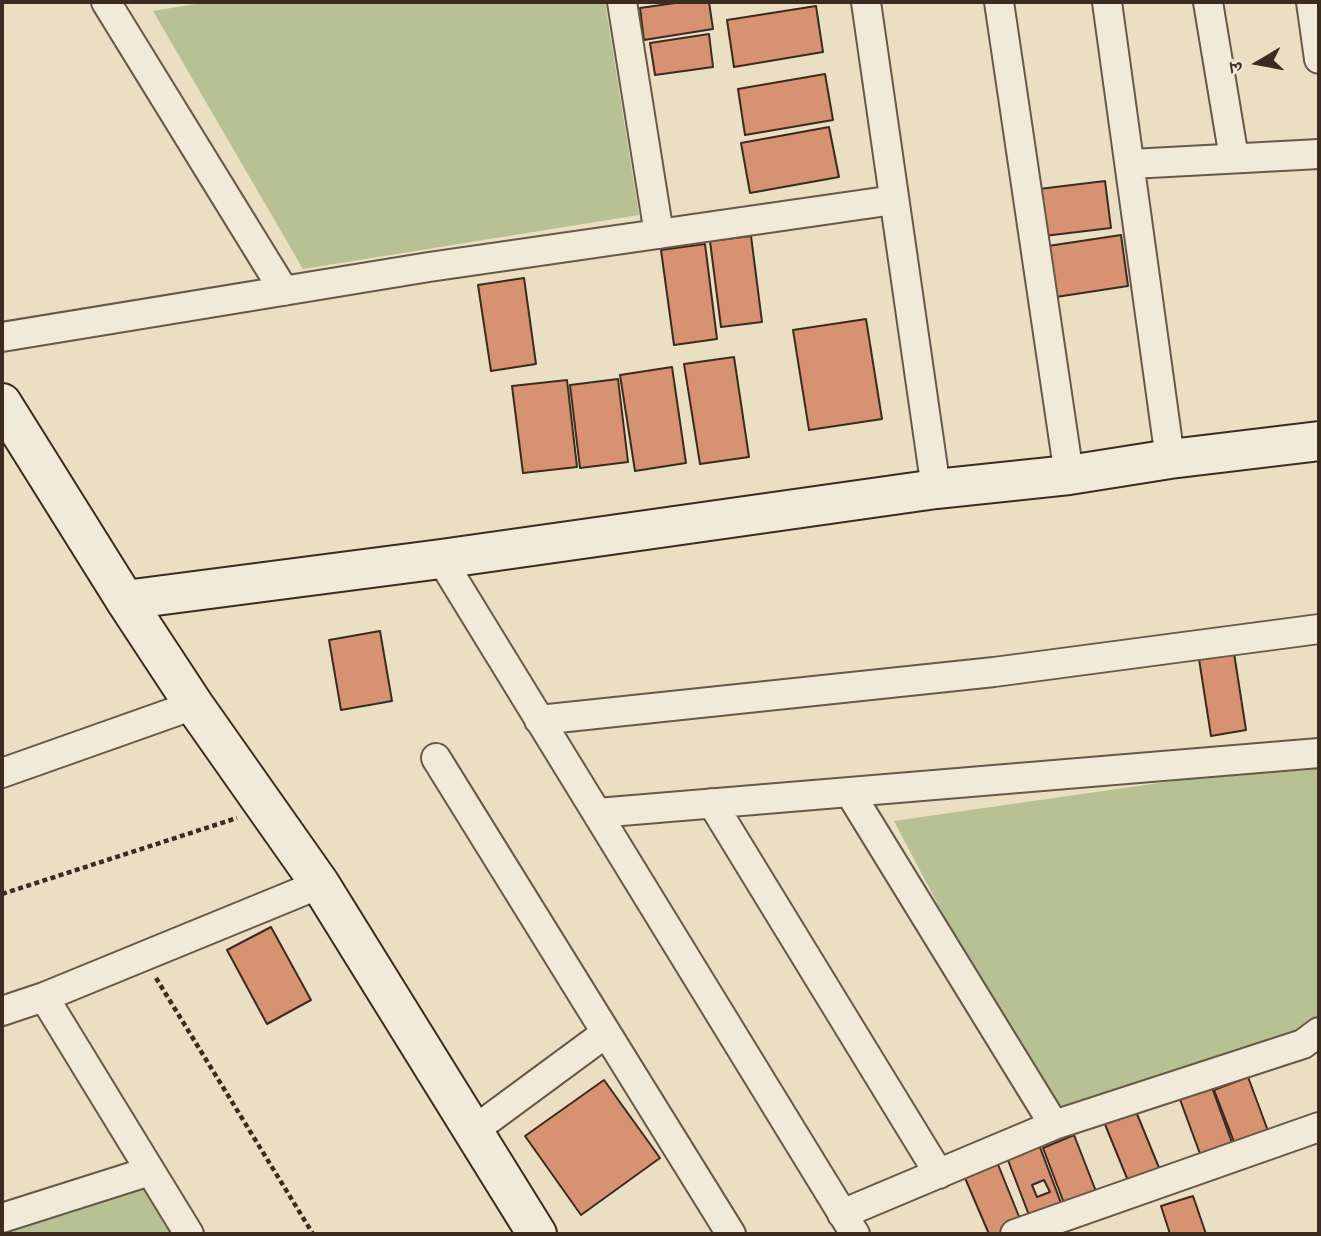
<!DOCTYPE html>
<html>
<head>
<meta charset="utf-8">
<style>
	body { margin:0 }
	#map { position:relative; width:1321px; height:1236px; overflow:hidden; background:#eadec3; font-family:"IM FELL English","Noto Serif Devanagari",serif }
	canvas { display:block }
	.frame { position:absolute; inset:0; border:4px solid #3b2b20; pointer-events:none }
	.north { position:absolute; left:1223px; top:28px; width:70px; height:70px; -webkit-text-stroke:5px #f1ead8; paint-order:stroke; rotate:260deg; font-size:19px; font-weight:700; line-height:28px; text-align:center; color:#3b2b20 }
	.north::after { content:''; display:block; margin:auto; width:24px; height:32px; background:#3b2b20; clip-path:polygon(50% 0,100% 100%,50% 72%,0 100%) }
</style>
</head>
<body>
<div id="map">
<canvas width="1321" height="1236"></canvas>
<div class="frame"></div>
<div class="north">उ</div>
</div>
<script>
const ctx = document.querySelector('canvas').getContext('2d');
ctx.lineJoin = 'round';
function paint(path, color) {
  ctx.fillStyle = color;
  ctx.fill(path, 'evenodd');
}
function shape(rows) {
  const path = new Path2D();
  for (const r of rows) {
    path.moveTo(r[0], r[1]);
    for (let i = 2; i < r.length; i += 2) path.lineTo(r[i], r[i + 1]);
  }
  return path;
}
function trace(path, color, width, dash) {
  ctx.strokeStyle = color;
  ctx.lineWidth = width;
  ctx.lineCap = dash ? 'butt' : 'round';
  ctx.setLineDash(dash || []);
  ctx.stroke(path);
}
const green = shape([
	[208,2,605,2,639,215,303,269,153,11],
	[1319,760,1319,1017,1305,1053,1054,1125,894,821],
	[149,1178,179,1234,2,1234,2,1231]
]);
const building = shape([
	[682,2,709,2,713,29,644,40,640,8,682,2],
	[816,6,823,52,734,67,727,20,816,6],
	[709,34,713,67,655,75,650,43,709,34],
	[825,74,833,120,745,135,738,89,825,74],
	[829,127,839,177,750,193,741,143,829,127],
	[1105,181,1111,228,1044,236,1039,189,1105,181],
	[1121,235,1128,286,1056,297,1048,246,1121,235],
	[751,236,762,322,721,327,710,241,751,236],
	[705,244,717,339,674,345,661,250,705,244],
	[524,278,536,364,491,371,478,285,524,278],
	[866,319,882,419,809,430,793,330,866,319],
	[734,357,749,457,700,464,684,364,734,357],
	[672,367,686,463,635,471,620,375,672,367],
	[618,379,628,462,580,468,570,385,618,379],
	[567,380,577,467,523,473,512,386,567,380],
	[380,631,392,701,341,710,329,640,380,631],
	[1234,653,1246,730,1211,736,1199,659,1234,653],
	[271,927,311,1000,267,1024,227,950,271,927],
	[1248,1077,1271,1139,1238,1152,1214,1090,1248,1077],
	[604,1080,660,1158,581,1215,525,1136,604,1080],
	[1210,1082,1235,1151,1203,1162,1178,1094,1210,1082],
	[1135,1109,1162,1175,1131,1188,1104,1122,1135,1109],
	[1074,1135,1099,1199,1067,1211,1043,1148,1074,1135],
	[1038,1142,1064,1211,1032,1223,1006,1155,1038,1142],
	[1044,1180,1050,1192,1037,1197,1032,1185,1044,1180],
	[995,1157,1022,1224,997,1234,989,1234,962,1171,995,1157],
	[1193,1196,1206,1234,1170,1234,1161,1206,1193,1196]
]);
const path = shape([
	[2,894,237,818],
	[156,978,313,1234]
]);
const street = shape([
	[106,2,284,291],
	[622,2,659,234],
	[866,2,936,489],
	[999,2,1069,475],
	[1107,2,1170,459],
	[1208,2,1234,158],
	[1311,2,1319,59],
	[1131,164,1319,154],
	[2,337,429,267,894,200],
	[441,559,855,1234],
	[539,720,994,672,1319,629],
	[436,758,731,1234],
	[2,773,194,705],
	[850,793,1054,1125],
	[712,803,939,1174],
	[597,813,1319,753],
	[44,997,189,1234],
	[2,1011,44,997,320,884],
	[473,1131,606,1033],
	[842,1214,1054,1125,1303,1044,1319,1032],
	[2,1218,150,1171],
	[1015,1234,1319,1127]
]);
const secondary = shape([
	[2,403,125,600,194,705,320,884,537,1234],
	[125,600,441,559,936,489,1069,475,1170,459,1319,441]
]);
paint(green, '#b8c193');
paint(building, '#d69271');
trace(building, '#3b2b20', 2);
trace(street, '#675849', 32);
trace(secondary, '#3b2b20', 42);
trace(path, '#3b2b20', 4.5, [5, 3.5]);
trace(street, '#f1ead8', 28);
trace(secondary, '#f1ead8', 38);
</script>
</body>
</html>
